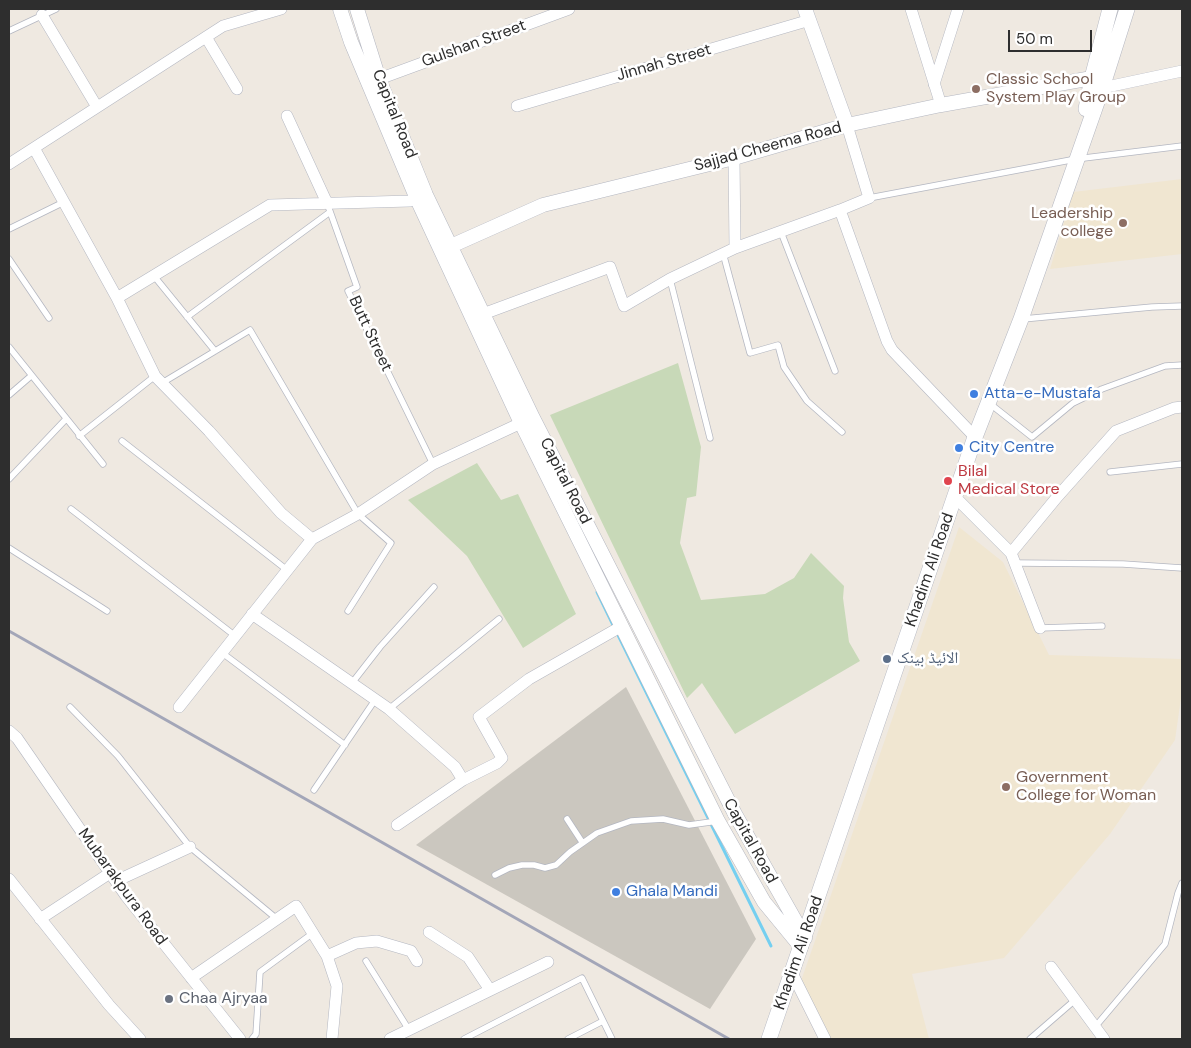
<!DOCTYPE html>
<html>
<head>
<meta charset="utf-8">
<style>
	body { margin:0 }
	#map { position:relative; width:1191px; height:1048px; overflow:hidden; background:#efe9e1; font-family:"DM Sans",sans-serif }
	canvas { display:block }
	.frame { position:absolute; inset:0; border:10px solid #2e2e2e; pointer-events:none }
	.scale { position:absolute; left:1008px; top:30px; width:84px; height:22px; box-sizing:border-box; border:2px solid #2e2e2e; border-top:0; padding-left:6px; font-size:15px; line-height:18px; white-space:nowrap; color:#2e2e2e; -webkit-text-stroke:4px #fff; paint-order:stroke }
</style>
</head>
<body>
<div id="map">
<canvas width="1191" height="1048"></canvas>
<div class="frame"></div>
<div class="scale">50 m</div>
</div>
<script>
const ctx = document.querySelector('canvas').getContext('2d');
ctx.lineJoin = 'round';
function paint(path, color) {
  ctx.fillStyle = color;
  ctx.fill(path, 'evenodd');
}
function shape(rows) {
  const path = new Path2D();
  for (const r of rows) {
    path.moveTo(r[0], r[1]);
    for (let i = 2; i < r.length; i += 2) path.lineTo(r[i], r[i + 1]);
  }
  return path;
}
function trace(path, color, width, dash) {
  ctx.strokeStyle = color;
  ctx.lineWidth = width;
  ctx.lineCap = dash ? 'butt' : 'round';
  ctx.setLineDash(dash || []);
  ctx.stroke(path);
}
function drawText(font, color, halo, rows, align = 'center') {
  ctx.font = font + ' "DM Sans","Noto Naskh Arabic",sans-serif';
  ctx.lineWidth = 5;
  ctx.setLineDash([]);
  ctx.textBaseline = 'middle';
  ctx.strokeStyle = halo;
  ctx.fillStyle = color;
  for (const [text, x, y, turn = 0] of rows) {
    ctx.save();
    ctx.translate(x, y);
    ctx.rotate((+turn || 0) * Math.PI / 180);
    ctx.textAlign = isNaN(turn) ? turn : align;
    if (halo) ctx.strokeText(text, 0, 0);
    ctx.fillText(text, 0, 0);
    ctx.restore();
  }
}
const education = shape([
	[1182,179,1182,254,1050,269,1073,192],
	[959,527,1003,562,1049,655,1182,659,1182,691,1175,740,1110,834,1004,958,912,974,929,1039,829,1039,801,981]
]);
const cemetery = shape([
	[678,363,701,447,696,496,687,498,680,543,701,600,765,594,794,578,811,553,844,586,843,598,849,642,860,661,735,734,702,683,687,698,550,415],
	[477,463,501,500,518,494,576,614,523,648,467,556,408,500]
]);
const stream = shape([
	[597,592,614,627],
	[617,633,771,946]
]);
const building = shape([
	[626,687,756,939,710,1009,416,845]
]);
const service = shape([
	[9,31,56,9],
	[869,198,1076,159,1182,146],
	[327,203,357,287,348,291,433,464],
	[9,229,64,202],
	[781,232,835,371],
	[723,253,750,353,778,345,784,367,807,401,842,432],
	[9,259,49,318],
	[154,276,215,351],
	[670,279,710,438],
	[187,317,330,212],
	[1023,319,1152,307,1182,306],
	[9,347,103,464],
	[162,383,250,330,358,514,391,543,348,611],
	[9,395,31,376],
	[989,403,1032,437,1073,403,1102,389,1165,366,1182,365],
	[79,436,155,376],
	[122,441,287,570],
	[1110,472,1182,464],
	[9,479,66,419],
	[71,509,234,635],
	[9,548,107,611],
	[1016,563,1123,564,1182,568],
	[1040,628,1102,626],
	[221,652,345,745],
	[352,683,380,647,434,587],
	[70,707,118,756,190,847,277,919],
	[389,709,499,619],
	[314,790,375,700],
	[567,819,582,842],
	[495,875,509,868,522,865,534,865,545,868,556,865,570,852,597,833,631,821,663,819,689,825,718,821],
	[366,961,409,1030],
	[1095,1027,1165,944,1178,893,1182,883],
	[252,1039,256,1034,260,972,313,933],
	[464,1039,582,978,612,1039],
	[568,1039,603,1021],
	[1030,1039,1075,1000]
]);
const minor = shape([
	[911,9,941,105],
	[42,15,97,107],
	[206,37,237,89],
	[379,79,569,9],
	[934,84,958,9],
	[1102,88,1182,71],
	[517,106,810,20],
	[287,116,327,203],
	[34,148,117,298,155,376,209,431,281,513,312,539],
	[734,158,735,248],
	[9,164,223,26,281,9],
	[840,210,887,341,892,350,975,437],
	[117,298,270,205,410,201,417,199],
	[483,314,610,267,624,306,670,279,735,248,840,210,869,198,847,125],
	[955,497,1011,553,1040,628],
	[1011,553,1058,496,1116,431,1174,408,1182,407],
	[252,614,389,709,455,767,463,780],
	[179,707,312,539,358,514,433,464,521,423],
	[9,731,17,738,126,896,240,1039],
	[397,825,463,780,497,763,502,758,479,717,529,679,622,626],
	[9,879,109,1005,140,1039],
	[116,881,190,847],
	[40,919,110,873],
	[429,932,468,957,490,990],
	[327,956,356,943,377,941,411,951,417,961],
	[1051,967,1104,1039],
	[792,973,825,1039],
	[191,978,296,906,327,956,337,986,332,1039],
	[390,1039,548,962]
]);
const tertiary = shape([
	[340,9,351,42,417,199,521,423,718,821,764,902,801,947],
	[357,9,379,79,426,195,533,418,735,814,805,938],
	[805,9,847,125],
	[451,246,543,205,734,158,847,125,941,105,1092,78]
]);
const secondary = shape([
	[1086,109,1092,78,1110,9],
	[769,1039,975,437,1021,319,1102,88,1127,9]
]);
const rail = shape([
	[9,631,729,1039]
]);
const markers = [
	[976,89,5,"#8d6e63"],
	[1123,223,5,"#8d6e63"],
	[974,394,5,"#3f7fe0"],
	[959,448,5,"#3f7fe0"],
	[948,481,5,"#e0444e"],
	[887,659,5,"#5c6f8a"],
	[1006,787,5,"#8d6e63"],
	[616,892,5,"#3f7fe0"],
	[169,999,5,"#6b7280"]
];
const streetNames = [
	["Gulshan Street",474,44,-20],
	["Jinnah Street",664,63,-16],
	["Capital Road",394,114,68],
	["Sajjad Cheema Road",768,147,-15],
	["Butt Street",370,334,65],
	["Capital Road",565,481,63],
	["Khadim Ali Road",930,570,-71],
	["Capital Road",750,841,61],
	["Mubarakpura Road",122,887,54],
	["Khadim Ali Road",799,953,-71]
];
const educationNames = [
	["Classic School",986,80],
	["System Play Group",986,98],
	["Leadership",1113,214,"right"],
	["college",1113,232,"right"],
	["Government",1016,778],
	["College for Woman",1016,796]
];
const shopNames = [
	["Atta-e-Mustafa",984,394],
	["City Centre",969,448],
	["Ghala Mandi",626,892]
];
const healthNames = [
	["Bilal",958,472],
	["Medical Store",958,490]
];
const serviceNames = [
	["الائیڈ بینک",897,659]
];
const worshipNames = [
	["Chaa Ajryaa",179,999]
];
paint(education, '#f0e6d1');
paint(cemetery, '#c8d9b8');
trace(stream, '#75cff0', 3);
paint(building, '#cbc7bf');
trace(service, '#b4b7c1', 7);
trace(minor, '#b4b7c1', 12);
trace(tertiary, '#b4b7c1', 15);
trace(secondary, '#b4b7c1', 16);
trace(service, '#fff', 5.5);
trace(minor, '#fff', 11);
trace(tertiary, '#fff', 14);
trace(secondary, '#fff', 15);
trace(rail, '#a3a6b8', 3);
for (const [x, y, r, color] of markers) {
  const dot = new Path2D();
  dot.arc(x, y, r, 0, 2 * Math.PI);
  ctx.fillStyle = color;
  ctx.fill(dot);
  trace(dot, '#fff', 2);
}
drawText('16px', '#2e2e2e', '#fff', streetNames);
drawText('16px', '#785e54', '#fff', educationNames, 'left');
drawText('16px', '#366cbe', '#fff', shopNames, 'left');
drawText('16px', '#be3a42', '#fff', healthNames, 'left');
drawText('16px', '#4e5e75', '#fff', serviceNames, 'left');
drawText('16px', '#5b616d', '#fff', worshipNames, 'left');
</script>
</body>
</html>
